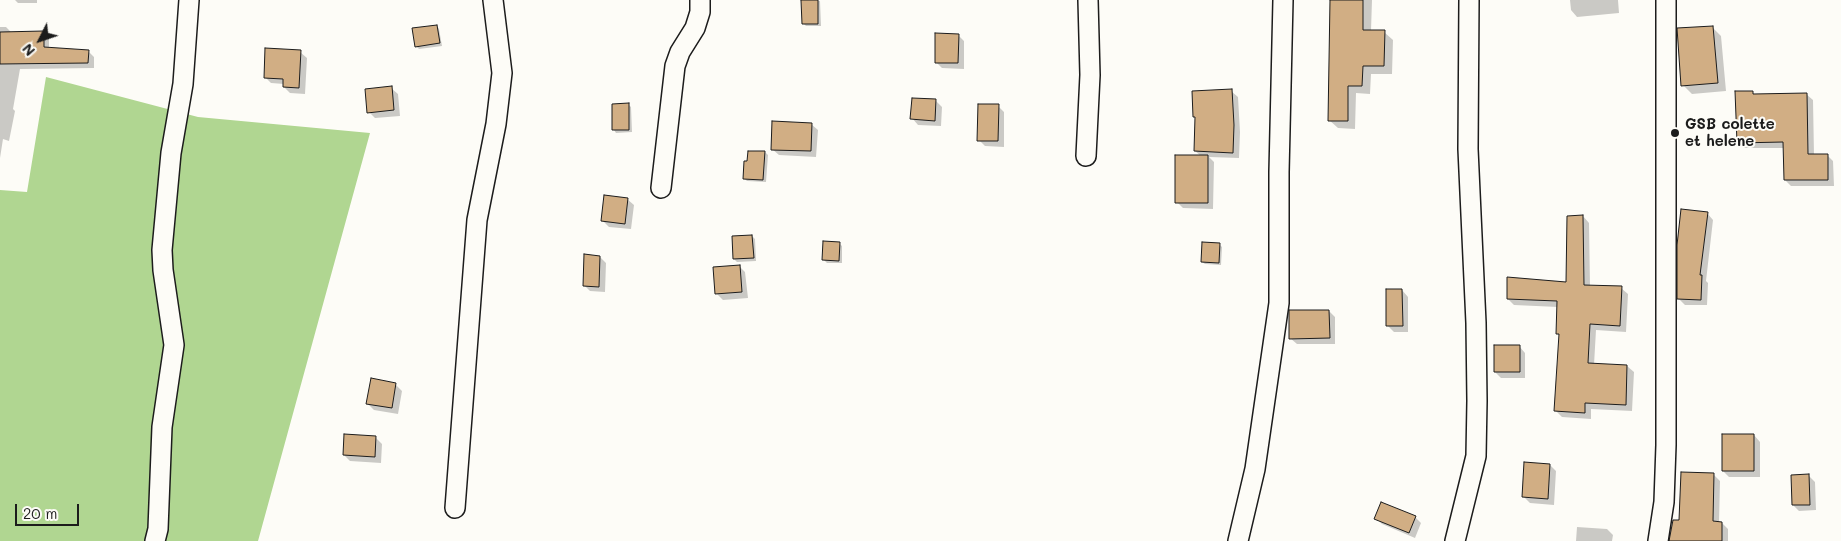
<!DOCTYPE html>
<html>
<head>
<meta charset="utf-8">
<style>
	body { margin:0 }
	#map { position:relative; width:1841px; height:541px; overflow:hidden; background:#fdfcf7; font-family:Mali,sans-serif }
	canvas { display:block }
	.north { position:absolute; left:15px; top:15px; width:50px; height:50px; -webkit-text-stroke:4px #fdfcf7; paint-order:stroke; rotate:229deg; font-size:14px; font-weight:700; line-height:20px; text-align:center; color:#1c1c1c }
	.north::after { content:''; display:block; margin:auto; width:18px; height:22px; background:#1c1c1c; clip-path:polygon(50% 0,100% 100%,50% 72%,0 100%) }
	.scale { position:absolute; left:15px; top:504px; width:64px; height:22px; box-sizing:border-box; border:2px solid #1c1c1c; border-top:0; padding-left:6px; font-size:15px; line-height:18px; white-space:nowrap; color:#1c1c1c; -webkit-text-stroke:4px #fdfcf7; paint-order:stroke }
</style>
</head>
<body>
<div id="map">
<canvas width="1841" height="541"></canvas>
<div class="north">N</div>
<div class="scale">20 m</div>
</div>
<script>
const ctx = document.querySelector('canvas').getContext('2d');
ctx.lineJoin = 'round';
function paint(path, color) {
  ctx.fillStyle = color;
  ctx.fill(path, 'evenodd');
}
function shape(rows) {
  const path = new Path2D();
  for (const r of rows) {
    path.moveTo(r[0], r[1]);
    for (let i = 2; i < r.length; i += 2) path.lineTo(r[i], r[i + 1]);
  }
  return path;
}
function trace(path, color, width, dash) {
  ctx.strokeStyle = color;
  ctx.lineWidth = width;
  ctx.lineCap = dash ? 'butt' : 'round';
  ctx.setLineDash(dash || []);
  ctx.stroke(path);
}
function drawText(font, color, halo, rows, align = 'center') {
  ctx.font = font + ' Mali,sans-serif';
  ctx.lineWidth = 4;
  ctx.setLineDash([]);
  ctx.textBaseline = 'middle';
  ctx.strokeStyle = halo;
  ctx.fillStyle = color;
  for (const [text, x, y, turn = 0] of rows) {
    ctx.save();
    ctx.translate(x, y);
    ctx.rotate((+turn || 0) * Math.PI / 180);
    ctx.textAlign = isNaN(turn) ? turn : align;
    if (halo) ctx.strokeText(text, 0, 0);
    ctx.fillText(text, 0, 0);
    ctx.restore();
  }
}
const green = shape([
	[46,77,198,117,370,133,258,541,0,541,0,190,27,192]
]);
const shadow = shape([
	[15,0,37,0,37,3,18,3],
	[802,0,820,1,821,26,806,26,803,23],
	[1331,0,1372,0,1371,31,1384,32,1393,40,1392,74,1371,74,1370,94,1356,93,1355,129,1338,128,1329,120],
	[1570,0,1618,0,1619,13,1577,17,1571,10],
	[437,26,439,29,442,46,419,49,417,47],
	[0,27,6,27,12,33,43,33,49,39,49,49,88,51,94,57,94,68,20,69,13,109,15,111,9,141,3,139,0,158],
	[1712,27,1721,36,1726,91,1692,94,1683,85],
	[958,35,964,41,964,69,942,68,936,62],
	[300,52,307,58,305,94,290,93,284,87,284,84,271,83,265,77],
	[391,88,398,94,400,116,375,118,369,112],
	[1231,91,1238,97,1240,132,1239,158,1209,157,1214,162,1213,209,1183,208,1177,202,1201,156,1195,151],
	[1752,92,1755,95,1806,94,1813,100,1814,155,1827,155,1833,161,1834,186,1791,186,1785,180,1784,148,1744,148,1738,142],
	[936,101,942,107,941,126,918,125,912,118],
	[628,104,631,107,632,132,616,133,614,130],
	[998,106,1004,112,1004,147,985,146,979,140],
	[811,124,818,130,816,157,779,155,772,149],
	[765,152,768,155,766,182,747,181,744,178],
	[627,199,634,205,631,229,609,227,602,220],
	[1707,213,1713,220,1706,281,1708,283,1707,305,1685,305,1678,298],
	[1583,216,1589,223,1590,286,1621,288,1628,294,1626,332,1596,330,1594,365,1627,366,1634,372,1632,411,1591,409,1591,419,1562,417,1555,410,1560,336,1557,334,1558,307,1514,305,1508,299,1568,283],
	[752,236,755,239,756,261,737,262,734,259],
	[839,243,842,246,842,263,827,263,824,260],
	[1219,244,1222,247,1221,265,1205,264,1202,262],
	[600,257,606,263,605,292,590,291,584,285],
	[739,266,745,272,748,298,723,300,717,294],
	[1402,290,1408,297,1408,332,1394,332,1388,326],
	[1329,311,1335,317,1335,344,1297,344,1290,338],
	[1519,346,1525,353,1525,378,1501,378,1495,372],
	[395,384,402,391,398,414,374,410,368,404],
	[1754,435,1760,442,1760,477,1729,477,1723,471],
	[376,438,382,444,381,463,350,461,344,455],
	[1550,465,1556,471,1554,505,1530,503,1524,497],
	[1714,475,1720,481,1719,523,1722,523,1728,529,1728,541,1670,541,1680,522],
	[1808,475,1815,482,1816,510,1799,511,1793,505],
	[1415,517,1421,523,1415,538,1382,524,1376,518],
	[1577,527,1607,529,1613,535,1612,541,1576,541]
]);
const building = shape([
	[801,0,818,0,818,24,802,24,801,0],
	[1330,0,1363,0,1363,30,1385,30,1384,66,1363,66,1362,86,1348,86,1348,121,1328,121,1330,0],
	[437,25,440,43,415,47,412,28,437,25],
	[1713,26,1718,83,1681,86,1677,28,1713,26],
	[44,31,44,47,89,50,88,63,0,64,0,32,44,31],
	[935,33,959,34,958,63,935,63,935,33],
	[265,48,301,50,299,88,283,87,283,79,264,78,265,48],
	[392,86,394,110,367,113,365,89,392,86],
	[1232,89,1234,125,1233,153,1194,151,1195,117,1193,117,1192,91,1232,89],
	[1735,91,1753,91,1753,94,1807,93,1808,154,1828,154,1828,180,1784,180,1783,142,1737,143,1735,91],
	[912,98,936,99,935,121,910,119,912,98],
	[629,103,629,130,612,130,612,104,629,103],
	[978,104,999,104,998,141,977,141,978,104],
	[772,121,812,123,811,151,771,150,772,121],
	[748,151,765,151,763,180,743,179,744,161,747,161,748,151],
	[1175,155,1208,155,1208,203,1175,203,1175,155],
	[604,195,628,198,625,224,601,221,604,195],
	[1681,209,1708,212,1700,275,1702,275,1701,300,1677,299,1677,245,1681,209],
	[1583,215,1584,285,1622,286,1620,326,1590,324,1588,363,1627,365,1626,405,1585,403,1585,413,1554,411,1559,334,1556,334,1557,301,1507,299,1507,277,1566,282,1567,216,1583,215],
	[752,235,754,258,733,259,732,236,752,235],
	[823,241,840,242,839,261,822,260,823,241],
	[1202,242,1220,243,1219,263,1201,262,1202,242],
	[584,254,600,256,599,287,583,286,584,254],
	[740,265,742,292,715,294,713,267,740,265],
	[1386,289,1402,289,1403,326,1386,326,1386,289],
	[1289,310,1329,310,1330,338,1289,339,1289,310],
	[1494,345,1520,345,1520,372,1494,372,1494,345],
	[371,378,396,383,392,408,366,404,371,378],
	[344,434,376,436,375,457,343,455,344,434],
	[1722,434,1754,434,1754,471,1722,471,1722,434],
	[1524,462,1550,464,1548,499,1522,497,1524,462],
	[1681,472,1714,473,1713,521,1722,522,1722,541,1669,541,1673,520,1679,520,1681,472],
	[1809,474,1810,505,1792,505,1791,475,1809,474],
	[1381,502,1416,516,1409,533,1374,519,1381,502]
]);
const street = shape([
	[1086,156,1090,75,1088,0],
	[661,188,675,66,680,52,695,28,700,12,700,0],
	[455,508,477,220,496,124,502,73,493,0],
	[155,541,158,529,162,427,174,345,163,270,162,250,171,153,183,84,189,0],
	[1238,541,1255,469,1279,303,1279,172,1283,0],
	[1455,541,1476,456,1477,401,1476,323,1468,149,1469,0],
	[1658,541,1664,502,1666,445,1666,0]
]);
const markers = [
	[1675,133,5,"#1c1c1c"]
];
const poiNames = [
	["GSB colette",1685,124],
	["et helene",1685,141]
];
paint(green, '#b0d691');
paint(shadow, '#0003');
paint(building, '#d1ae84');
trace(building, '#1c1c1c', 1);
trace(street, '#1c1c1c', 22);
trace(street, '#fdfcf7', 19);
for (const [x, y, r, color] of markers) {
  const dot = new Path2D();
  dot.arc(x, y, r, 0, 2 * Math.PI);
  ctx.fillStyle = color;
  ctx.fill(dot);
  trace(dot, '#fdfcf7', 2);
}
drawText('bold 15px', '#1c1c1c', '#fdfcf7', poiNames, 'left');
</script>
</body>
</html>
